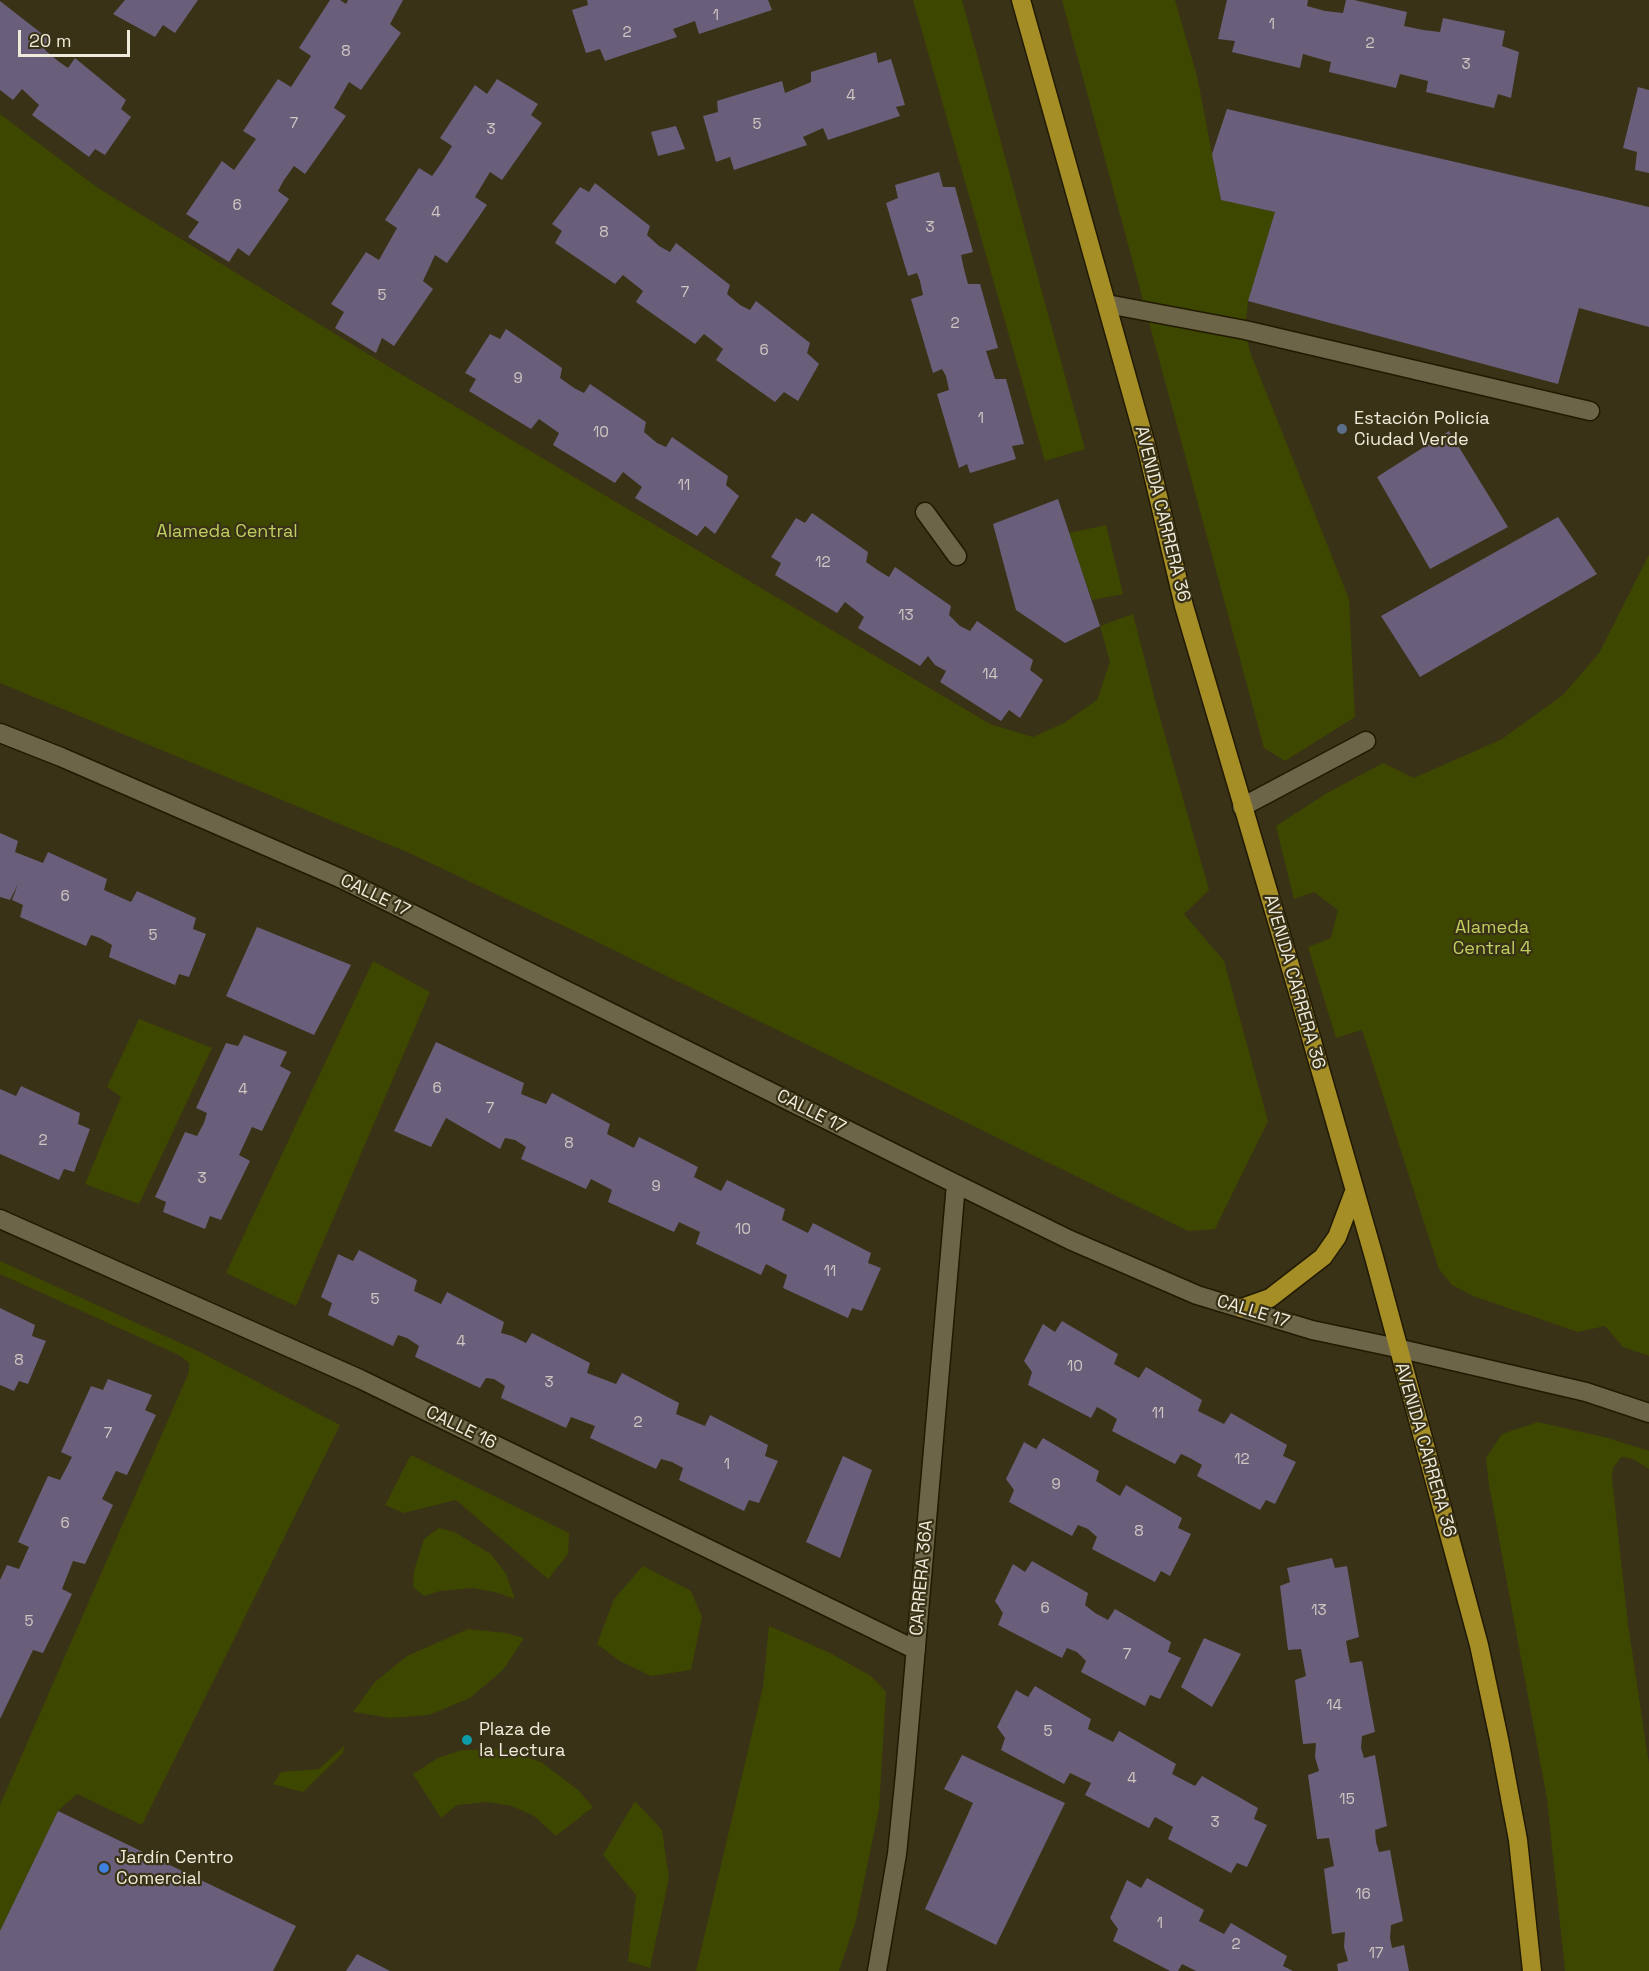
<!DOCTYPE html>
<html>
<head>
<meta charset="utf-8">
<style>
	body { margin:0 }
	#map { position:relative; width:1649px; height:1971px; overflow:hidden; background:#393217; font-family:"Space Grotesk",sans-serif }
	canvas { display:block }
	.scale { position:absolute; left:18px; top:30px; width:112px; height:27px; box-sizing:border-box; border:3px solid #efebda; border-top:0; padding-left:8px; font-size:18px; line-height:21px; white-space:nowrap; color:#efebda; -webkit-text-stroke:4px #393217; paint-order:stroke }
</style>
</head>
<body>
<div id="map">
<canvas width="1649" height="1971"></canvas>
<div class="scale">20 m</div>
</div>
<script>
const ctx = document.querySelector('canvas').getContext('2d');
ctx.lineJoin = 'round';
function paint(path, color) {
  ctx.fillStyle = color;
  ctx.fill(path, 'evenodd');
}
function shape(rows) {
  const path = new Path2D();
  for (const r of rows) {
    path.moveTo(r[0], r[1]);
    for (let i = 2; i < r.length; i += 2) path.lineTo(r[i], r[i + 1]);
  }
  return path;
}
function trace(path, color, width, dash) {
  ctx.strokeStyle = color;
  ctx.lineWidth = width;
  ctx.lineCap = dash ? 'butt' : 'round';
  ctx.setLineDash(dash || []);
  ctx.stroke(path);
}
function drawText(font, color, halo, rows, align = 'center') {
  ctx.font = font + ' "Space Grotesk",sans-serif';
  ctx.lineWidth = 4.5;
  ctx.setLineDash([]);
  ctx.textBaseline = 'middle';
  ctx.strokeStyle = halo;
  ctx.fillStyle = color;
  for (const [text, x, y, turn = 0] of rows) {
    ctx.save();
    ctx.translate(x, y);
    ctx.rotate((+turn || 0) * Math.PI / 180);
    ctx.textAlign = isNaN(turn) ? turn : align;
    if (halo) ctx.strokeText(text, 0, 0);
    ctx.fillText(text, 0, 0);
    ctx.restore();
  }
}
const green = shape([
	[913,0,962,0,1085,449,1045,461],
	[1062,0,1175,0,1197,76,1221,200,1275,212,1248,301,1245,330,1250,352,1349,599,1355,717,1285,761,1264,748],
	[0,114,98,188,394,370,990,724,1033,737,1064,723,1097,700,1110,662,1100,626,1133,614,1155,700,1209,890,1184,914,1224,961,1268,1121,1215,1229,1188,1231,585,936,407,852,0,683],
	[1106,525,1123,594,1092,600,1069,533],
	[1649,555,1649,1356,1623,1347,1605,1326,1578,1332,1473,1296,1452,1285,1439,1269,1362,1030,1336,1038,1308,947,1331,938,1338,910,1314,892,1294,899,1276,826,1327,793,1383,763,1414,778,1502,739,1563,695,1599,653],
	[373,961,430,992,296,1306,226,1273],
	[139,1019,212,1048,139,1204,85,1184,121,1097,107,1087],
	[0,1261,198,1351,340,1425,142,1825,77,1794,58,1811,0,1931,0,1805,189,1372,189,1363,181,1356,0,1274],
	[1538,1422,1608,1438,1649,1451,1649,1469,1633,1459,1621,1457,1613,1468,1612,1478,1628,1624,1649,1764,1649,1971,1565,1971,1547,1799,1489,1485,1486,1458,1502,1434],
	[411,1455,569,1533,568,1554,548,1579,456,1500,404,1513,385,1505],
	[439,1528,454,1532,491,1554,506,1574,515,1599,495,1592,472,1588,440,1591,424,1596,413,1587,414,1571,424,1539],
	[643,1566,691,1591,702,1617,691,1670,651,1676,620,1661,597,1644,614,1599],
	[769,1626,830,1653,871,1676,886,1692,879,1809,856,1920,839,1971,696,1971,763,1687],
	[468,1629,506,1633,524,1638,503,1670,470,1698,429,1715,390,1718,353,1712,375,1682,407,1656],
	[344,1746,343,1753,303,1792,273,1784,281,1772,319,1769],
	[501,1749,541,1762,577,1789,593,1807,556,1836,534,1816,512,1806,487,1802,457,1805,441,1818,413,1774,438,1758,462,1750],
	[635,1801,662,1830,669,1878,650,1968,628,1961,636,1895,603,1855]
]);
const building = shape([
	[125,0,198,0,175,33,163,25,155,37,113,14],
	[330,0,340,0,346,4,348,0,403,0,390,24,401,33,361,90,349,82,334,108,346,116,305,174,294,166,284,180,278,191,289,199,249,256,238,248,229,262,188,237,199,222,186,214,222,161,234,170,256,139,243,131,278,79,291,87,311,56,299,48],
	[587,0,768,0,772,10,699,34,695,21,673,29,677,37,605,61,600,49,586,53,572,10,588,5],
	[1227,0,1308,0,1307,6,1325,11,1343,13,1346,0,1354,0,1407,12,1404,26,1423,30,1440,32,1443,18,1505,31,1502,46,1519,52,1511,98,1498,94,1494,108,1426,92,1428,81,1400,74,1396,88,1329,72,1331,62,1303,54,1300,68,1232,52,1235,41,1218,39],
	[0,1,50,40,45,50,58,61,68,68,75,58,126,100,121,109,131,117,105,155,95,149,89,157,32,115,39,105,22,89,13,100,0,90],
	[876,52,878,63,891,59,905,105,896,107,900,116,828,140,823,128,803,137,807,145,734,170,730,157,716,162,703,116,718,112,717,101,782,81,785,93,811,82,811,72],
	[497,79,538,104,531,115,542,123,502,180,490,172,475,197,487,205,447,263,435,255,423,281,433,289,394,346,382,338,376,353,335,328,344,312,331,304,366,252,379,260,397,228,385,220,419,168,432,176,442,162,452,146,440,138,475,85,487,94],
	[1638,87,1649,90,1649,173,1635,170,1637,152,1623,148],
	[1227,109,1649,207,1649,327,1579,308,1558,384,1248,301,1275,212,1221,200,1212,154],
	[676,126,685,149,658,156,651,132],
	[939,172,943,187,955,187,973,252,961,255,964,269,968,284,980,284,998,348,986,351,995,379,1006,379,1024,444,1012,446,1016,459,970,473,967,464,959,468,937,394,949,390,946,376,942,369,933,373,911,299,923,295,920,281,917,273,908,276,886,203,898,198,895,185],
	[595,183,650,226,647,235,659,246,670,252,676,243,730,285,727,294,740,305,750,310,756,301,810,343,807,353,819,364,798,401,784,392,775,402,716,360,723,349,704,334,695,344,636,302,643,291,623,275,615,284,555,243,562,231,552,224,580,187,589,192],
	[506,329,562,368,560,378,574,388,584,393,590,384,646,422,644,432,657,443,666,447,672,437,728,476,726,485,739,496,715,534,705,526,697,536,635,498,642,487,623,472,615,483,553,445,559,433,539,419,531,429,469,391,476,379,465,373,490,334,500,339],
	[1449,431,1508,527,1430,569,1377,477],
	[1058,499,1100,626,1065,643,1016,610,993,524],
	[812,513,868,552,866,562,879,571,889,577,895,567,951,606,949,615,960,626,970,631,977,621,1033,660,1030,670,1043,680,1020,718,1009,710,1001,721,940,682,946,671,935,665,928,656,920,666,858,628,864,617,845,602,837,613,775,575,781,563,771,557,796,518,805,523],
	[1558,517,1597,574,1420,677,1381,616],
	[0,833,18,841,15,852,43,863,48,852,107,879,104,890,131,902,137,891,196,918,193,929,206,934,189,977,179,974,175,985,109,957,112,945,100,938,91,935,86,946,20,917,23,905,12,900,18,884,10,900,0,897],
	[257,927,351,965,314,1035,226,996],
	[244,1035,287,1052,280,1066,291,1072,262,1131,252,1127,239,1155,250,1161,221,1220,210,1216,205,1229,163,1212,166,1202,155,1197,185,1132,197,1136,204,1123,207,1113,196,1108,226,1043,238,1046],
	[436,1042,524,1083,521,1094,546,1104,552,1093,610,1124,607,1134,634,1148,639,1137,698,1167,694,1177,721,1191,727,1180,785,1209,782,1220,808,1233,813,1223,871,1253,868,1263,881,1268,862,1311,852,1308,848,1318,783,1288,787,1275,766,1264,761,1275,696,1244,700,1232,679,1222,674,1232,608,1202,612,1190,591,1179,586,1189,521,1159,526,1147,515,1140,505,1138,500,1149,446,1118,431,1147,394,1131],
	[21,1086,80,1113,78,1124,90,1129,74,1172,64,1169,59,1180,0,1154,0,1089,16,1096],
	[359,1250,417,1280,414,1291,441,1304,447,1292,504,1322,501,1333,512,1336,526,1343,532,1333,590,1363,587,1373,616,1384,622,1373,679,1403,676,1414,705,1426,710,1415,768,1445,765,1456,778,1461,759,1503,749,1500,744,1511,679,1480,683,1468,672,1462,661,1459,656,1469,590,1438,595,1426,571,1417,566,1428,501,1398,505,1386,494,1379,486,1378,480,1388,415,1357,419,1346,407,1338,398,1335,393,1346,328,1315,332,1303,321,1297,338,1254,353,1261],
	[0,1308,35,1325,32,1336,46,1341,28,1384,19,1381,14,1391,0,1385],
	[1062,1321,1118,1354,1114,1364,1139,1378,1146,1367,1202,1400,1198,1411,1224,1424,1231,1413,1287,1445,1283,1456,1296,1462,1275,1504,1266,1500,1260,1510,1197,1476,1202,1465,1190,1458,1181,1454,1175,1464,1112,1431,1117,1419,1106,1412,1097,1407,1091,1418,1028,1385,1032,1372,1024,1361,1043,1324,1055,1332],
	[108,1379,152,1395,145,1410,156,1415,127,1475,116,1471,102,1499,113,1505,85,1564,73,1561,62,1589,72,1594,43,1653,33,1650,0,1719,0,1580,7,1565,19,1569,29,1547,18,1542,48,1476,60,1480,72,1457,61,1452,91,1386,103,1390],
	[1043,1438,1099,1471,1096,1481,1120,1496,1126,1485,1182,1518,1178,1528,1191,1534,1170,1576,1161,1571,1155,1582,1092,1549,1097,1537,1088,1529,1078,1525,1072,1536,1009,1502,1014,1490,1006,1479,1024,1442,1036,1449],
	[843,1456,872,1470,840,1558,806,1542],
	[1332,1558,1335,1568,1347,1566,1359,1637,1346,1641,1348,1653,1350,1663,1362,1661,1375,1732,1362,1736,1361,1748,1364,1758,1375,1755,1387,1826,1375,1830,1376,1842,1379,1852,1390,1850,1403,1921,1391,1925,1390,1938,1392,1948,1404,1945,1409,1971,1338,1971,1337,1964,1348,1961,1344,1947,1345,1932,1332,1934,1324,1869,1334,1866,1329,1838,1317,1839,1308,1775,1319,1771,1315,1757,1316,1743,1303,1744,1295,1680,1306,1676,1301,1649,1288,1650,1280,1586,1290,1582,1287,1568],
	[1032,1561,1088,1593,1085,1605,1095,1613,1108,1620,1115,1609,1171,1642,1168,1652,1181,1658,1160,1699,1150,1695,1145,1706,1081,1672,1086,1661,1077,1652,1067,1648,1062,1658,998,1625,1003,1613,995,1601,1013,1564,1025,1572],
	[1204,1638,1241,1654,1212,1707,1181,1687],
	[1035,1686,1091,1719,1088,1729,1113,1742,1119,1731,1176,1764,1172,1774,1195,1786,1202,1776,1258,1808,1254,1819,1267,1825,1247,1867,1237,1863,1231,1873,1168,1839,1173,1827,1155,1817,1149,1828,1085,1795,1091,1783,1070,1773,1064,1784,1001,1750,1005,1738,997,1727,1016,1690,1028,1697],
	[962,1755,1065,1803,996,1945,925,1909,973,1803,944,1789],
	[58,1811,296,1926,273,1971,0,1971,0,1931],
	[1147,1878,1204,1910,1199,1921,1224,1934,1231,1923,1287,1956,1283,1966,1293,1971,1196,1971,1182,1964,1178,1971,1170,1971,1113,1941,1118,1929,1110,1918,1127,1880,1141,1888],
	[357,1954,390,1971,346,1971]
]);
const minor = shape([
	[1107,304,1245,330,1590,411],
	[925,512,957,556],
	[0,733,61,757,342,879,956,1184,1070,1240,1197,1295,1312,1330,1397,1348,1586,1392,1649,1413],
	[1242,807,1366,741],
	[0,1219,360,1379,916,1650],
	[877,1971,897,1854,905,1774,956,1184]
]);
const major = shape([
	[1021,0,1146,445,1184,606,1302,1006,1374,1257,1479,1645,1499,1739,1518,1840,1532,1971],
	[1242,1308,1270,1298,1323,1257,1337,1237,1354,1192]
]);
const markers = [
	[1342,429,6,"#5c6f8a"],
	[467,1740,6,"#0f9aa8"],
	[104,1868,6,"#3f7fe0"]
];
const numberNames = [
	["1",716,16],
	["1",1272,25],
	["2",627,33],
	["2",1370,44],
	["8",346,52],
	["3",1466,65],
	["4",851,96],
	["7",294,124],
	["5",757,125],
	["3",491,130],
	["6",237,206],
	["4",436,213],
	["3",930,228],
	["8",604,233],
	["7",685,293],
	["5",382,296],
	["2",955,324],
	["6",764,351],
	["9",518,379],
	["1",981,419],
	["10",601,433],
	["11",684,486],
	["12",823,563],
	["13",906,616],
	["14",990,675],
	["6",65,897],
	["5",153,936],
	["6",437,1089],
	["4",243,1090],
	["7",490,1109],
	["2",43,1141],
	["8",569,1144],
	["3",202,1179],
	["9",656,1187],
	["10",743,1230],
	["11",830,1272],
	["5",375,1300],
	["4",461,1342],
	["8",19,1361],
	["10",1075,1367],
	["3",549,1383],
	["11",1158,1414],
	["2",638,1423],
	["7",108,1434],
	["12",1242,1460],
	["1",727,1465],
	["9",1056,1485],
	["6",65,1524],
	["8",1139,1532],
	["6",1045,1609],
	["13",1319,1611],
	["5",29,1622],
	["7",1127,1655],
	["14",1334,1706],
	["5",1048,1732],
	["4",1132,1779],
	["15",1347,1800],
	["3",1215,1823],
	["16",1363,1895],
	["1",1160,1924],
	["2",1236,1945],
	["17",1376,1954]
];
const poiNames = [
	["Estación Policía",1354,419],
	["Ciudad Verde",1354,440],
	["Plaza de",479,1730],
	["la Lectura",479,1751],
	["Jardín Centro",116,1858],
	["Comercial",116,1879]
];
const streetNames = [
	["AVENIDA CARRERA 36",1162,514,76],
	["CALLE 17",375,896,26],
	["AVENIDA CARRERA 36",1294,982,74],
	["CALLE 17",811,1112,27],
	["CALLE 17",1253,1312,17],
	["CALLE 16",461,1428,26],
	["AVENIDA CARRERA 36",1425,1450,74],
	["CARRERA 36A",922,1578,-85]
];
const parkNames = [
	["Alameda Central",227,532],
	["Alameda",1492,928],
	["Central 4",1492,949]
];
paint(green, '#3e4700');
paint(building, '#6a5f7a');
trace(minor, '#211a01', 21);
trace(major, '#211a01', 21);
trace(minor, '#6d6548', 18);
trace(major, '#a58e26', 18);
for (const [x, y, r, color] of markers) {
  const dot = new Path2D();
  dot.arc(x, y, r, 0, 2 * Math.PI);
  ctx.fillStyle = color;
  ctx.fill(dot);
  trace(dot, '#393217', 2);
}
drawText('15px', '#cec8c2', null, numberNames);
drawText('18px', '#efebda', '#393217', poiNames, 'left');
drawText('18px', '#efebda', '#393217', streetNames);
drawText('18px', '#becf60', '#393217', parkNames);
</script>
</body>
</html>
